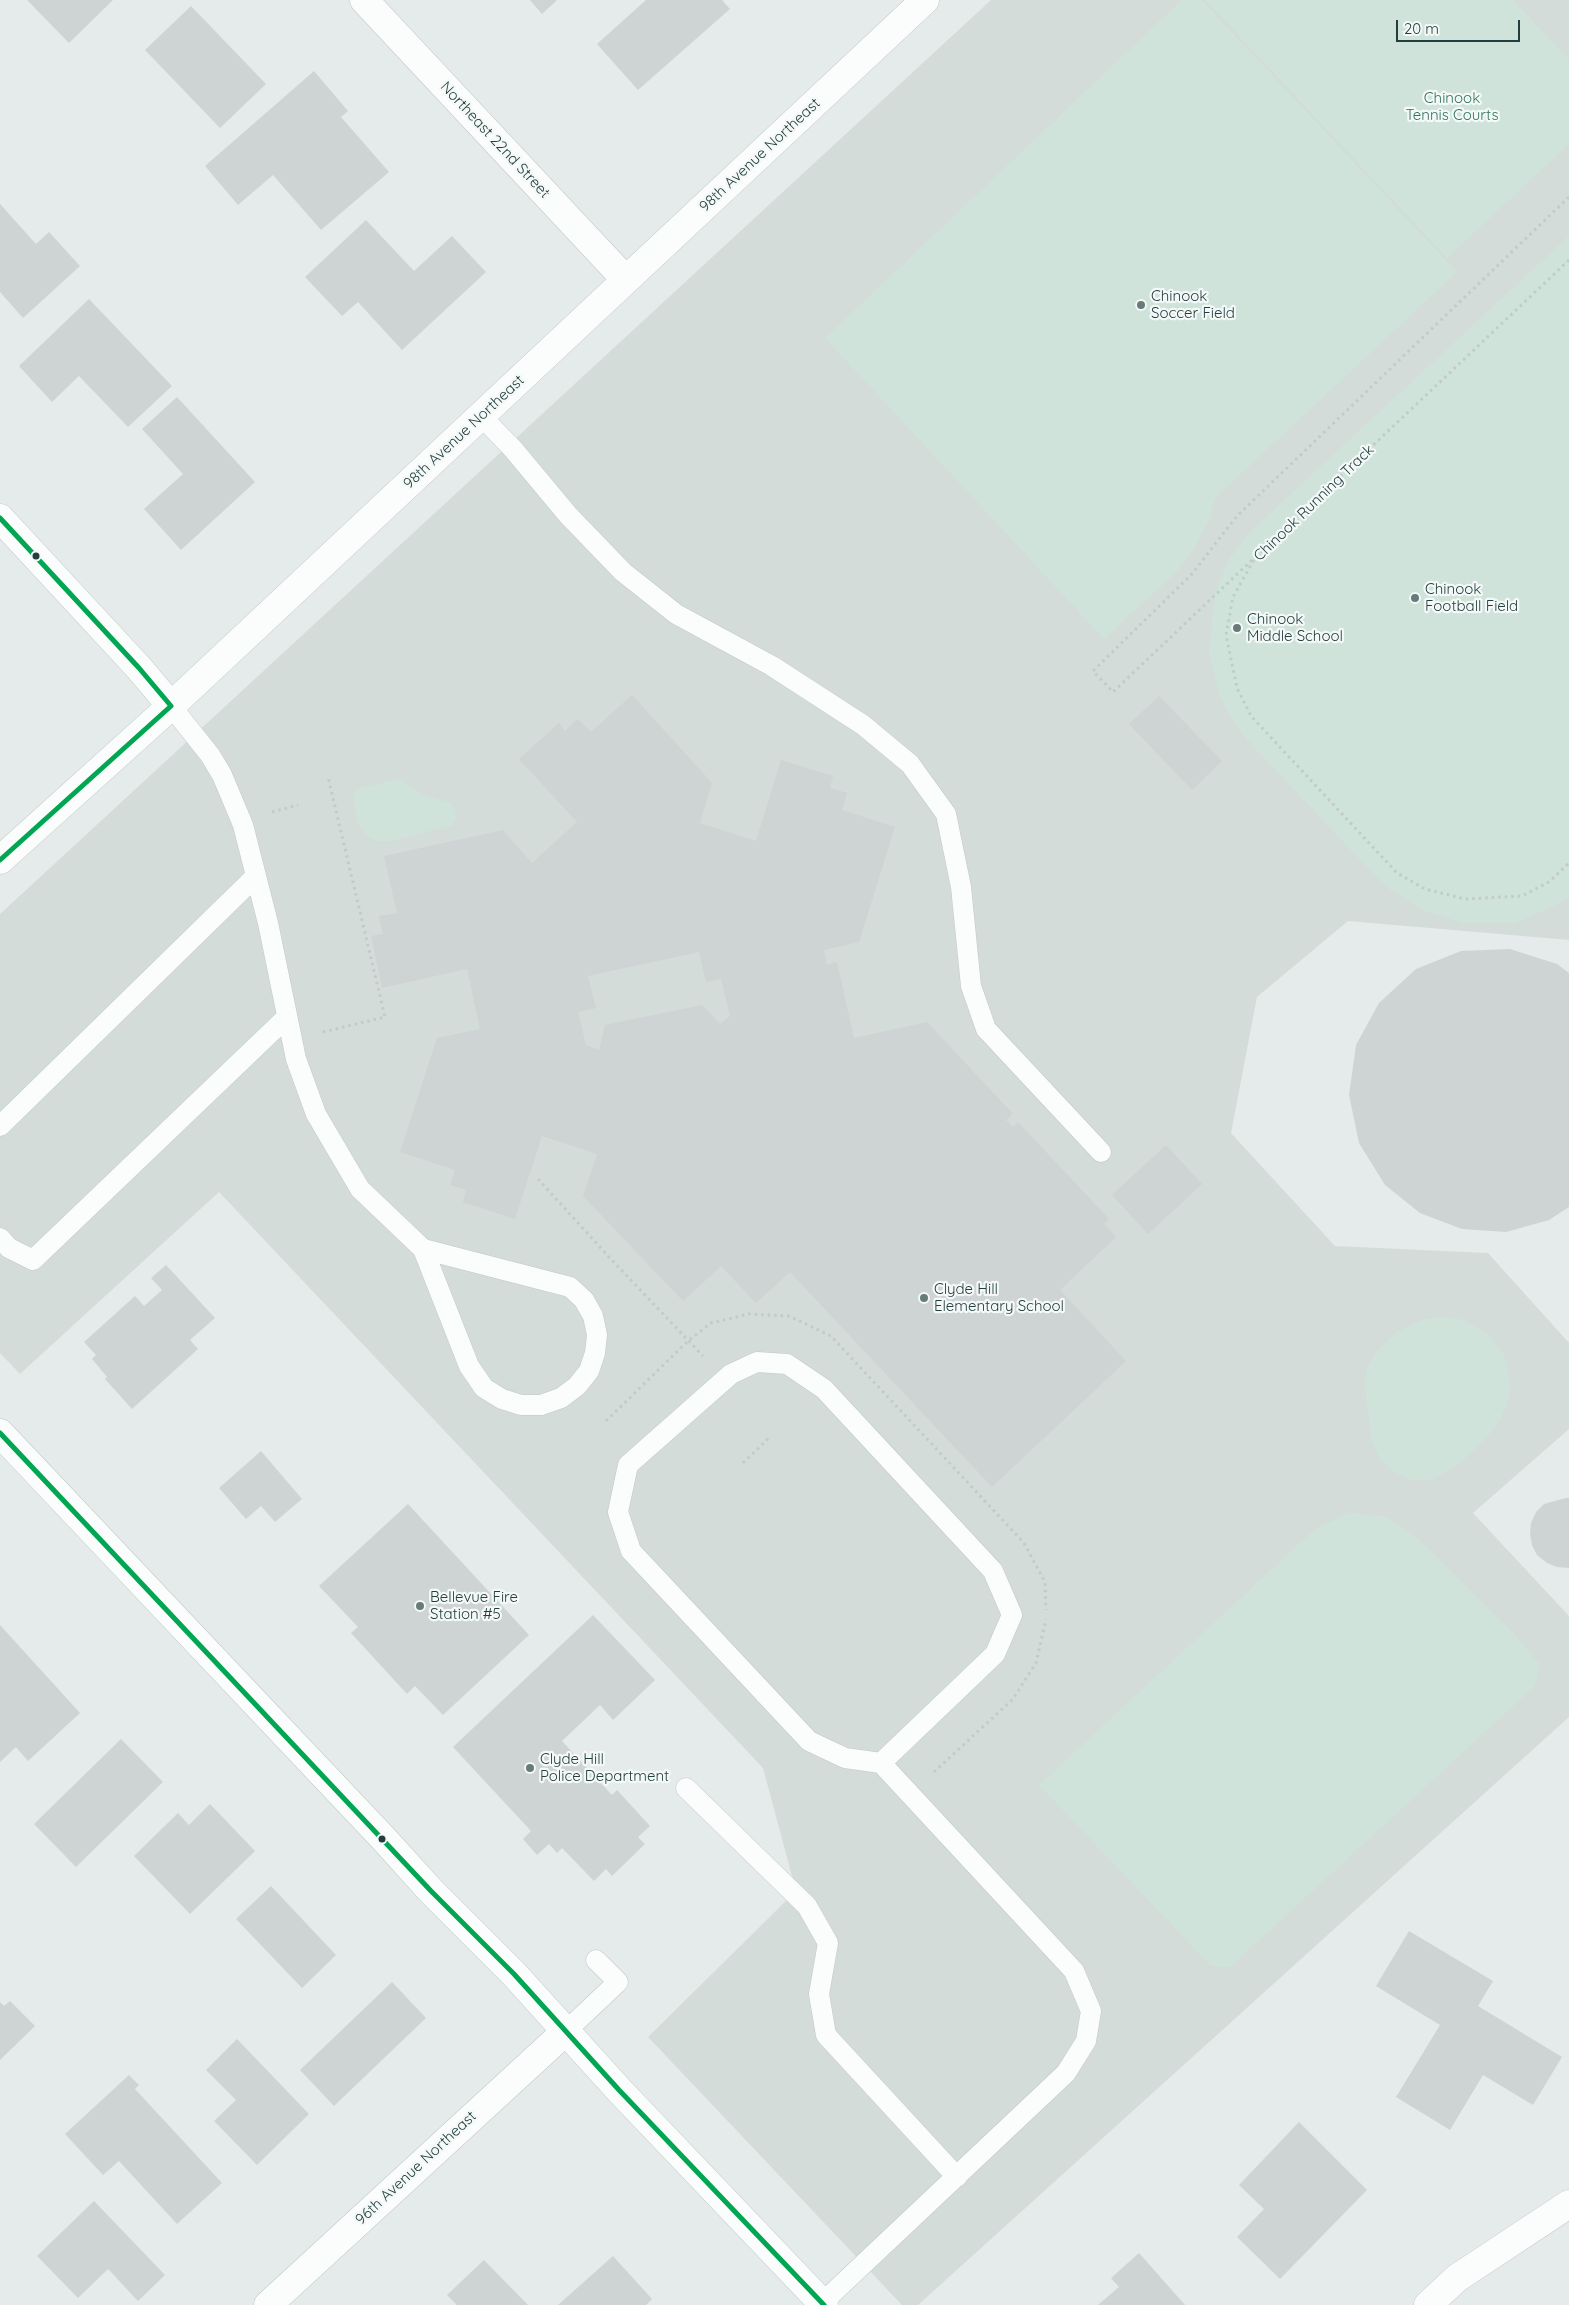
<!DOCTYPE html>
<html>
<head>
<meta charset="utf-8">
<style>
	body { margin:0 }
	#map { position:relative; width:1569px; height:2305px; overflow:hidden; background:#e5ebea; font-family:Quicksand,sans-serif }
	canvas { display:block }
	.scale { position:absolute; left:1396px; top:20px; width:124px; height:22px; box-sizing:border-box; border:2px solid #233e3e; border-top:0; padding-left:6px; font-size:15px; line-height:18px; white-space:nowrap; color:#233e3e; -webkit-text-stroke:4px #f4f9f8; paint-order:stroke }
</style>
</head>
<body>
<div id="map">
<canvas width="1569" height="2305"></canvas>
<div class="scale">20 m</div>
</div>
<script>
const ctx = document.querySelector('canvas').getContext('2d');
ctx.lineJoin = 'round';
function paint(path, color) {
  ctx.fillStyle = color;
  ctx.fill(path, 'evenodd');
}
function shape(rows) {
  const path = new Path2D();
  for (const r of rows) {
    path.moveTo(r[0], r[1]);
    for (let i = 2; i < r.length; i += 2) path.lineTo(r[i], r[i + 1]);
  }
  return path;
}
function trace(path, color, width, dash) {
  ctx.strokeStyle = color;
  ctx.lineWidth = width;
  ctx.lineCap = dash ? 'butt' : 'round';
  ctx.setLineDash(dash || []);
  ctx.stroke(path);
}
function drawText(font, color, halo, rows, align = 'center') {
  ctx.font = font + ' Quicksand,sans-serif';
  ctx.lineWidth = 4.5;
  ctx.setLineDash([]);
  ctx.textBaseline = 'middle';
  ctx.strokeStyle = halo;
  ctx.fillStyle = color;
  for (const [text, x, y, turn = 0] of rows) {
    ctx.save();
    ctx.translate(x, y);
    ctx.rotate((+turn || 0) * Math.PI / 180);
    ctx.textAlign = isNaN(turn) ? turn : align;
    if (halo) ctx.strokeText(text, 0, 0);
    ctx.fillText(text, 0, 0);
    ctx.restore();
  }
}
const built = shape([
	[991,0,1569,0,1569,940,1348,921,1257,997,1231,1133,1335,1246,1488,1253,1569,1343,1569,1429,1473,1513,1569,1616,1569,1717,918,2305,902,2305,648,2037,796,1891,763,1768,219,1192,20,1374,0,1353,0,914]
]);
const green = shape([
	[1182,0,1202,0,1457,272,1215,498,1209,520,1194,548,1176,572,1104,639,825,338],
	[1205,0,1513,0,1569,60,1569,144,1447,258],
	[1569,236,1569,896,1564,901,1515,923,1464,923,1423,910,1385,886,1250,743,1233,721,1219,693,1209,653,1215,593,1229,559,1252,530],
	[400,779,425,796,452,803,457,815,453,825,391,841,379,841,369,838,360,827,353,799,355,793,360,788],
	[1442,1317,1464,1320,1490,1336,1503,1353,1508,1368,1510,1386,1507,1406,1499,1421,1487,1437,1457,1466,1431,1480,1412,1480,1396,1473,1380,1460,1372,1442,1365,1385,1367,1368,1376,1352,1398,1331,1425,1319],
	[1348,1513,1387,1517,1417,1538,1513,1633,1540,1664,1535,1686,1230,1967,1211,1966,1039,1785,1314,1530]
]);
const building = shape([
	[27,0,113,0,69,43],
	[530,0,557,0,542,14],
	[646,0,722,0,730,9,638,90,597,44],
	[191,6,266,84,220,128,145,50],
	[314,71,348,111,341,117,389,172,321,230,273,175,238,205,205,166],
	[0,204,36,244,49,232,80,266,23,318,0,292],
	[366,220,414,271,452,236,486,272,402,350,358,302,342,316,305,277],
	[89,299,172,386,128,427,79,376,52,402,19,366],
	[177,397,255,482,181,550,144,509,183,474,142,429],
	[632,695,712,783,700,823,756,841,781,760,833,776,830,788,847,793,842,810,895,827,859,942,824,950,827,965,837,962,854,1038,927,1022,1013,1114,1006,1120,1013,1127,1018,1122,1109,1219,1104,1224,1116,1237,1060,1290,1126,1361,992,1487,790,1272,756,1303,721,1266,683,1301,583,1196,597,1154,542,1136,515,1219,463,1202,466,1190,450,1185,455,1170,400,1152,437,1038,480,1029,467,969,382,988,371,936,383,934,379,916,397,913,384,856,503,830,532,863,577,822,519,759,559,723,565,731,578,719,591,732],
	[699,952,706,982,721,979,730,1016,720,1024,702,1005,605,1025,599,1050,586,1045,578,1012,596,1008,588,976],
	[1159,696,1222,761,1192,790,1129,724],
	[1510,949,1557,964,1569,973,1569,1207,1549,1220,1506,1232,1462,1229,1420,1213,1385,1185,1359,1143,1349,1095,1356,1045,1379,1003,1416,969,1461,951],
	[1166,1145,1202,1184,1148,1234,1112,1195],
	[166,1265,215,1318,190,1340,198,1349,132,1409,105,1379,107,1377,92,1359,96,1355,84,1342,135,1296,144,1306,162,1290,151,1278],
	[261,1451,302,1499,275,1522,261,1506,246,1519,219,1488],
	[1566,1498,1569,1498,1569,1568,1557,1567,1547,1563,1537,1555,1532,1545,1530,1534,1531,1523,1536,1512,1544,1504],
	[408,1504,529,1635,443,1715,415,1686,407,1694,351,1633,358,1627,319,1586],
	[593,1615,655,1680,613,1720,600,1705,562,1741,612,1795,617,1790,650,1826,638,1837,645,1844,612,1876,606,1869,594,1881,562,1848,557,1853,549,1844,537,1855,523,1839,531,1831,453,1747],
	[0,1625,80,1713,28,1761,16,1747,0,1762],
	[121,1739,163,1782,76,1867,34,1824],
	[210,1804,255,1851,190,1914,134,1856,178,1813,189,1825],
	[271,1886,336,1955,302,1988,236,1919],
	[1409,1931,1493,1981,1478,2006,1562,2057,1533,2105,1483,2075,1450,2130,1396,2097,1440,2025,1376,1986],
	[392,1982,426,2018,334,2106,300,2070],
	[10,2001,35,2026,0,2060,0,2002,4,2006],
	[237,2039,309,2114,257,2165,214,2121,236,2100,206,2070],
	[129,2075,139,2085,135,2089,222,2183,177,2224,119,2161,103,2175,65,2134],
	[1299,2122,1367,2190,1280,2279,1237,2237,1264,2209,1239,2185],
	[94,2201,165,2275,138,2301,108,2269,78,2298,37,2256],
	[1139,2253,1185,2305,1098,2305,1119,2287,1111,2278],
	[613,2256,652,2299,646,2305,558,2305],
	[484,2260,528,2305,457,2305,447,2295]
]);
const path = shape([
	[1569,260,1256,556,1233,597,1226,635,1237,688,1251,716,1397,873,1425,889,1465,899,1522,896,1549,882,1569,863],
	[1252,560,1113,692,1093,671,1191,575,1237,516,1569,197],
	[272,812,298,805],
	[323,1032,385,1017,328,777],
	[538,1179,609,1257,703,1356],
	[606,1421,688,1341,711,1323,749,1314,789,1316,831,1336,1024,1543,1045,1582,1046,1610],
	[743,1463,771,1436],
	[934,1772,1013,1699,1036,1663,1046,1619]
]);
const service = shape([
	[481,416,513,449,568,515,623,572,676,614,772,666,863,725,910,764,946,814,961,887,971,986,986,1029,1101,1152],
	[171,706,210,755,222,775,243,825,268,923,296,1059,316,1114,360,1189,423,1249,570,1287,584,1300,593,1316,597,1335,595,1353,589,1371,577,1386,561,1398,541,1405,521,1405,502,1399,484,1388,469,1366,423,1249],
	[0,1126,256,876],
	[0,1238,9,1248,33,1260,287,1017],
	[686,1788,807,1906,828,1943,819,1994,826,2035,957,2177],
	[565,2032,618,1982,596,1960],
	[822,2303,1066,2073,1086,2041,1091,2011,1074,1971,881,1763,995,1654,1012,1615,993,1571,824,1389,787,1364,757,1362,731,1374,628,1465,618,1512,631,1551,809,1741,845,1758,881,1763]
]);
const minor = shape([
	[364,0,626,280],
	[0,518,139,668,171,706],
	[0,860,171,706,925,0],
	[268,2305,565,2032],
	[1428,2305,1457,2278,1569,2204]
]);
const secondary = shape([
	[0,1433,383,1838,431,1891,514,1974,619,2090,824,2305]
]);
const bus1 = shape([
	[0,518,139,668,171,706,0,860],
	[0,1433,431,1891,514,1974,619,2090,824,2305]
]);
const markers = [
	[1141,305,5,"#677b7a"],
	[36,556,4.5,"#233e3e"],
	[1415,598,5,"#677b7a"],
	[1237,628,5,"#677b7a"],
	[924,1298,5,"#677b7a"],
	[420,1606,5,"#677b7a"],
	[530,1768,5,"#677b7a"],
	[382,1839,4.5,"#233e3e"]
];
const parkNames = [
	["Chinook",1452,98],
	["Tennis Courts",1452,115]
];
const streetNames = [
	["Northeast 22nd Street",495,140,47],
	["98th Avenue Northeast",760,155,-43],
	["98th Avenue Northeast",464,432,-43],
	["Chinook Running Track",1314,503,-44],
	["96th Avenue Northeast",416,2168,-43]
];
const poiNames = [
	["Chinook",1151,296],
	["Soccer Field",1151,313],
	["Chinook",1425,589],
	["Football Field",1425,606],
	["Chinook",1247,619],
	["Middle School",1247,636],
	["Clyde Hill",934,1289],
	["Elementary School",934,1306],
	["Bellevue Fire",430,1597],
	["Station #5",430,1614],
	["Clyde Hill",540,1759],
	["Police Department",540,1776]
];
paint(built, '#d4dcda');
paint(green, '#cfe3db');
paint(building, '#ced3d3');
trace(service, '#c2c8c7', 21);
trace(minor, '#c2c8c7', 29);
trace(secondary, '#c1c8c7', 29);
trace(path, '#c2caca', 3, [2.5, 4]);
trace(service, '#fbfcfc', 20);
trace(minor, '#fbfcfc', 28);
trace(secondary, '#fbfcfc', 28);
trace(bus1, '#00a651', 5);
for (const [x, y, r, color] of markers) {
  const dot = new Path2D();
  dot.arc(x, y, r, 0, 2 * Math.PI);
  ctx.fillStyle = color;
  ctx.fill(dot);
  trace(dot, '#f4f9f8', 2);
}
drawText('15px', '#2f735c', '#f4f9f8', parkNames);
drawText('15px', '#233e3e', '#f4f9f8', streetNames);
drawText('15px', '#233e3e', '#f4f9f8', poiNames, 'left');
</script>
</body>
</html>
